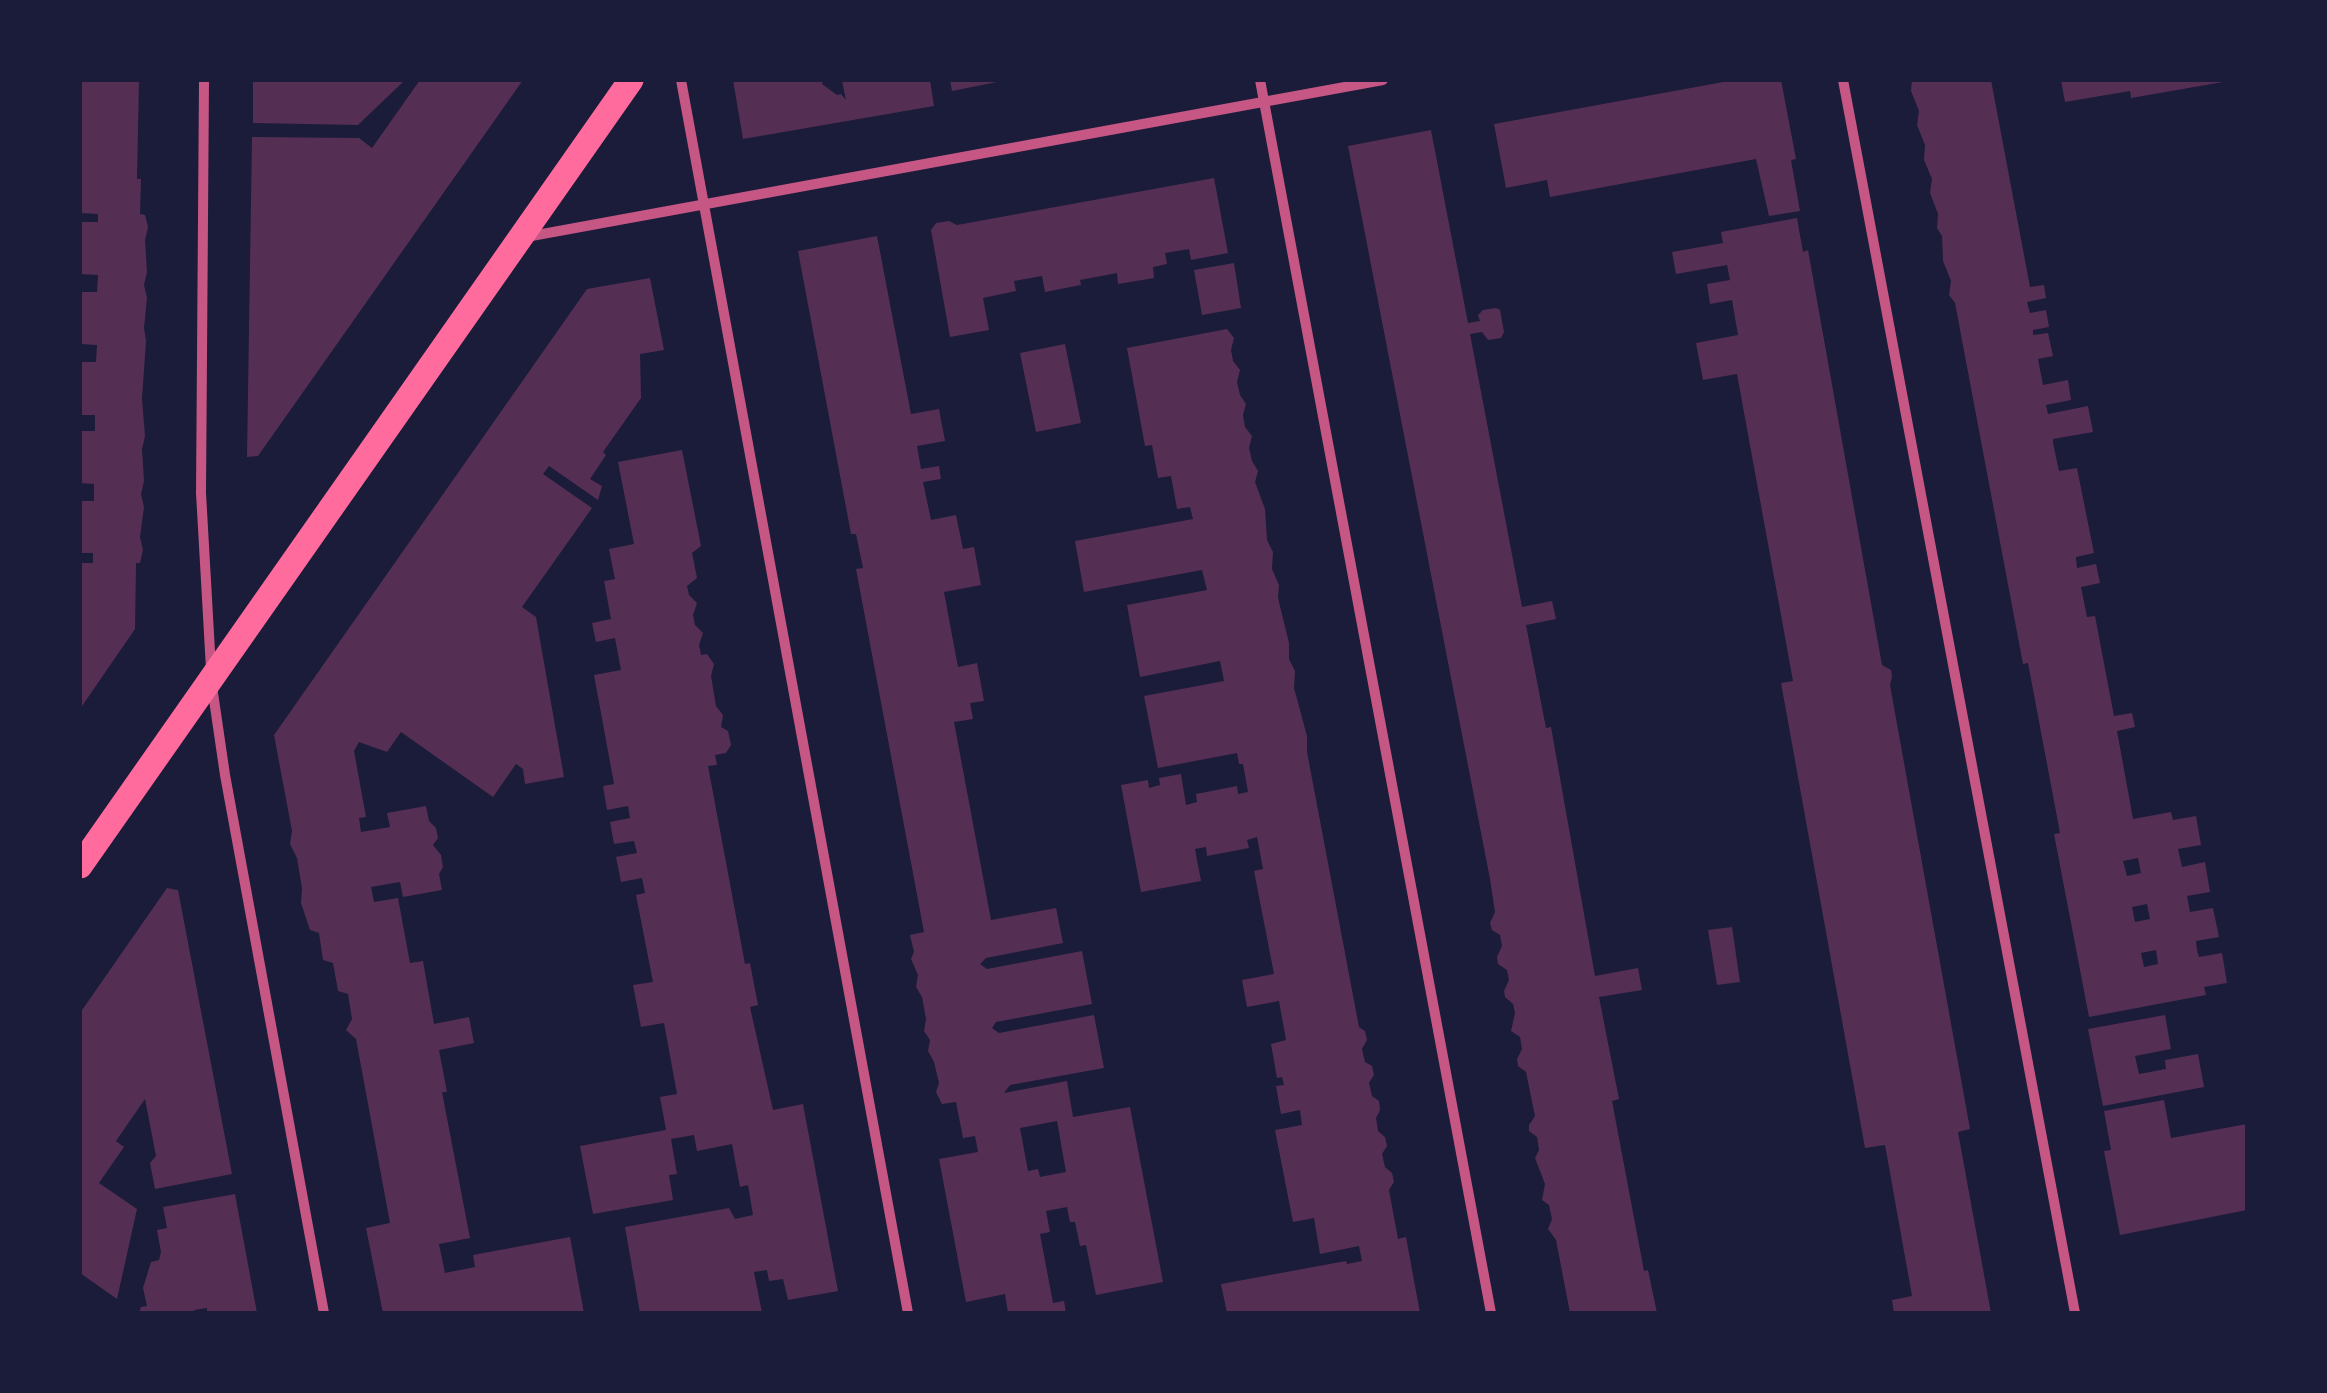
<!DOCTYPE html>
<html>
<head>
<meta charset="utf-8">
<style>
	body { margin:0 }
	#map { position:relative; width:2327px; height:1393px; overflow:hidden; background:#1b1b3a; font-family:"PT Sans Narrow",sans-serif }
	canvas { display:block }
	.frame { position:absolute; inset:0; border:82px solid #1b1b3a; pointer-events:none }
</style>
</head>
<body>
<div id="map">
<canvas width="2327" height="1393"></canvas>
<div class="frame"></div>
</div>
<script>
const ctx = document.querySelector('canvas').getContext('2d');
ctx.lineJoin = 'round';
function paint(path, color) {
  ctx.fillStyle = color;
  ctx.fill(path, 'evenodd');
}
function shape(rows) {
  const path = new Path2D();
  for (const r of rows) {
    path.moveTo(r[0], r[1]);
    for (let i = 2; i < r.length; i += 2) path.lineTo(r[i], r[i + 1]);
  }
  return path;
}
function trace(path, color, width, dash) {
  ctx.strokeStyle = color;
  ctx.lineWidth = width;
  ctx.lineCap = dash ? 'butt' : 'round';
  ctx.setLineDash(dash || []);
  ctx.stroke(path);
}
const building = shape([
	[80,80,139,80,137,179,141,179,140,214,145,215,148,227,145,240,147,272,144,285,147,298,144,328,146,341,142,399,145,436,142,449,144,481,141,494,144,507,140,537,143,550,140,563,136,563,135,629,80,709,80,563,93,563,93,553,80,553,80,501,94,501,94,484,80,483,80,431,95,431,95,415,80,415,80,362,96,362,97,345,80,344,80,292,97,292,98,275,80,274,80,222,98,222,98,214,80,213],
	[253,80,405,80,358,125,253,123],
	[420,80,523,80,258,456,247,457,252,137,359,138,372,148],
	[733,80,824,80,822,84,837,95,841,94,846,100,842,81,930,80,934,106,743,139],
	[950,80,997,80,997,82,952,91],
	[1734,80,1781,80,1796,159,1791,160,1800,211,1769,216,1756,159,1550,197,1547,180,1506,188,1494,124],
	[1912,80,1991,80,2030,287,2044,285,2046,298,2027,302,2030,313,2046,310,2049,327,2033,330,2033,335,2048,333,2053,356,2038,359,2043,385,2068,380,2071,400,2046,405,2048,414,2088,406,2093,432,2053,439,2053,443,2059,471,2077,468,2094,553,2076,557,2077,568,2096,564,2100,583,2081,587,2087,617,2095,616,2114,716,2132,713,2135,727,2117,731,2133,819,2171,812,2173,820,2196,816,2201,845,2178,849,2182,867,2205,862,2210,892,2187,896,2190,912,2213,908,2219,937,2196,941,2197,950,2199,957,2222,953,2227,983,2204,987,2206,995,2089,1017,2054,834,2060,833,2047,764,2028,663,2023,664,1955,303,1949,295,1951,281,1943,261,1942,236,1937,228,1938,214,1930,193,1932,179,1924,160,1925,145,1917,125,1919,111,1911,91],
	[2138,858,2141,873,2127,876,2123,861],
	[2147,904,2150,919,2135,922,2132,907],
	[2156,950,2158,964,2144,967,2141,953],
	[2061,80,2223,80,2223,82,2131,98,2130,91,2065,102],
	[1431,130,1468,323,1480,321,1478,315,1483,310,1496,308,1500,310,1504,332,1501,338,1488,340,1482,332,1470,334,1522,607,1552,601,1556,619,1526,625,1546,728,1551,727,1595,976,1638,968,1642,990,1599,997,1619,1099,1612,1101,1644,1271,1648,1270,1657,1313,1570,1313,1556,1240,1548,1229,1552,1219,1549,1205,1542,1200,1545,1184,1535,1158,1539,1150,1537,1137,1529,1131,1529,1125,1535,1116,1526,1072,1518,1066,1517,1059,1522,1049,1520,1037,1511,1031,1515,1013,1513,1004,1505,997,1504,991,1509,980,1507,970,1498,964,1497,957,1502,946,1500,935,1492,930,1490,923,1495,912,1490,879,1348,146],
	[1214,178,1228,253,1191,260,1189,249,1165,253,1167,264,1153,267,1154,278,1118,284,1117,273,1080,280,1081,285,1045,292,1042,276,1014,281,1016,291,983,298,989,330,950,337,931,230,936,223,949,221,957,225],
	[1797,218,1803,252,1808,250,1882,665,1891,670,1892,676,1890,685,1970,1129,1958,1132,1991,1313,1894,1313,1892,1300,1912,1296,1885,1145,1865,1148,1781,683,1793,681,1737,374,1703,380,1696,343,1738,335,1732,300,1710,304,1707,284,1730,280,1727,265,1676,274,1672,252,1723,243,1721,232],
	[877,236,911,414,939,409,945,441,917,446,921,469,939,466,941,479,923,482,931,520,956,515,963,549,974,547,981,585,944,592,958,667,977,663,984,701,970,703,973,719,954,722,991,920,1056,908,1063,943,986,958,980,964,987,969,1082,951,1092,1004,996,1022,992,1028,999,1033,1094,1015,1104,1068,1010,1085,1004,1093,1067,1081,1073,1117,1130,1107,1163,1282,1096,1295,1086,1245,1080,1246,1075,1222,1070,1222,1067,1207,1046,1211,1050,1232,1040,1234,1053,1303,1064,1301,1066,1313,1008,1313,1005,1294,966,1302,939,1159,978,1152,975,1136,963,1138,956,1102,942,1104,936,1092,939,1083,934,1062,928,1051,930,1040,924,1031,926,1019,922,997,916,987,918,975,911,959,914,952,910,935,924,932,856,569,863,568,856,534,851,534,798,251],
	[1057,1121,1066,1172,1040,1177,1038,1169,1028,1171,1020,1128],
	[1234,263,1241,308,1202,315,1194,270],
	[650,278,664,350,640,354,641,398,603,452,606,455,590,479,602,486,598,500,549,466,543,474,592,508,522,607,536,617,564,777,525,784,523,769,516,764,493,797,401,732,387,752,359,742,354,751,366,817,359,818,361,832,390,827,387,813,426,806,429,821,436,828,438,838,433,845,441,855,443,867,439,874,442,890,403,897,400,882,371,887,374,902,398,898,410,963,423,961,434,1024,469,1017,474,1043,439,1050,447,1092,442,1092,470,1238,439,1244,445,1273,475,1267,473,1255,570,1237,584,1313,383,1313,366,1228,390,1223,356,1039,346,1030,352,1019,348,994,338,991,333,963,323,960,319,933,310,930,301,903,302,888,297,858,290,844,292,831,274,735,587,289],
	[1227,329,1234,338,1231,350,1233,361,1240,370,1237,382,1240,395,1246,404,1243,415,1245,427,1252,436,1249,448,1252,461,1258,471,1255,482,1265,509,1267,540,1273,552,1272,569,1279,585,1278,598,1289,643,1289,659,1295,671,1294,688,1307,736,1307,752,1359,1027,1365,1031,1367,1040,1362,1049,1365,1062,1372,1066,1374,1075,1369,1083,1372,1096,1379,1101,1380,1110,1376,1118,1378,1131,1385,1137,1387,1146,1382,1154,1385,1167,1392,1173,1394,1182,1389,1190,1398,1239,1406,1237,1420,1313,1227,1313,1221,1284,1346,1261,1347,1264,1362,1261,1359,1246,1320,1254,1314,1218,1293,1222,1275,1130,1302,1125,1300,1110,1281,1114,1276,1086,1284,1085,1282,1077,1277,1078,1271,1044,1286,1040,1279,1001,1247,1007,1242,980,1274,974,1254,871,1263,869,1257,837,1247,840,1249,848,1207,856,1206,847,1195,849,1201,881,1141,892,1121,785,1148,780,1149,788,1160,785,1159,778,1181,774,1186,805,1197,802,1196,794,1237,786,1238,794,1248,792,1243,764,1239,764,1237,753,1158,768,1144,696,1224,681,1220,661,1140,677,1127,605,1207,590,1202,570,1084,592,1075,541,1193,519,1190,507,1177,509,1171,476,1158,478,1152,445,1145,446,1127,348],
	[1065,344,1081,423,1036,432,1020,353],
	[682,450,701,546,692,553,697,578,687,586,689,595,697,603,693,615,695,625,703,633,699,645,701,655,707,654,714,664,711,676,716,706,723,715,721,727,728,731,731,745,726,753,715,755,717,765,708,766,745,964,750,963,758,1005,750,1007,773,1110,803,1104,838,1291,788,1300,783,1279,769,1281,767,1270,754,1272,762,1313,640,1313,625,1227,729,1208,735,1219,753,1215,748,1185,740,1187,732,1144,697,1151,694,1135,671,1139,677,1174,669,1175,673,1200,593,1214,580,1146,666,1130,660,1097,677,1094,664,1023,641,1027,633,985,653,982,636,895,645,893,642,878,621,882,616,857,637,853,634,841,614,844,610,822,630,818,628,806,607,810,603,786,614,784,594,675,621,670,615,638,596,642,592,623,611,619,604,581,615,579,609,549,634,544,618,462],
	[167,888,178,890,232,1174,155,1189,150,1163,156,1156,145,1099,116,1141,124,1147,99,1183,137,1209,117,1299,80,1273,80,1013],
	[1732,927,1740,982,1717,985,1708,930],
	[2165,1015,2171,1049,2135,1056,2139,1074,2166,1069,2165,1060,2198,1054,2204,1087,2103,1106,2088,1029],
	[2164,1100,2171,1138,2247,1124,2247,1210,2120,1235,2104,1151,2111,1150,2104,1111],
	[235,1194,257,1313,207,1313,207,1308,194,1310,195,1313,139,1313,141,1307,147,1306,143,1288,151,1262,159,1260,161,1252,157,1230,167,1228,163,1207]
]);
const minor = shape([
	[204,80,201,493,211,669],
	[681,80,908,1313],
	[1260,80,1491,1313],
	[1843,80,2075,1313],
	[526,237,1383,80],
	[212,686,225,775,324,1313]
]);
const primary = shape([
	[80,866,631,80]
]);
paint(building, '#542f53');
trace(minor, '#c65784', 10);
trace(primary, '#ff6b9d', 25);
</script>
</body>
</html>
